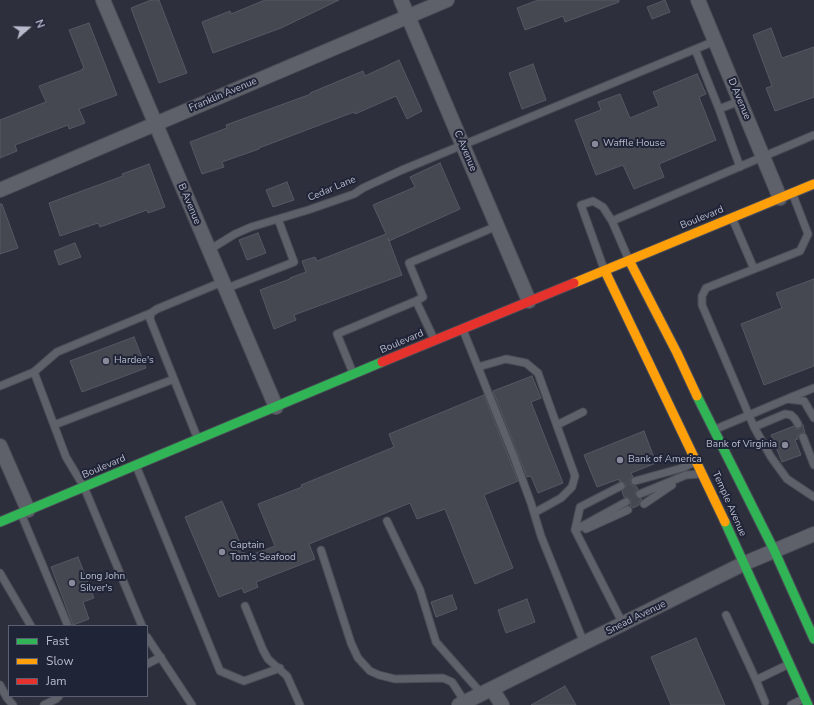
<!DOCTYPE html>
<html>
<head>
<meta charset="utf-8">
<style>
	body { margin:0 }
	#map { position:relative; width:814px; height:705px; overflow:hidden; background:#2d303c; font-family:"Nunito Sans",sans-serif }
	canvas { display:block }
	.legend { position:absolute; left:8px; top:625px; width:140px; height:72px; box-sizing:border-box; background:#202437; border:1px solid #5d6073; margin:0; padding:5px 7px; list-style:none; font-size:12px; color:#b9bbcc }
	.legend li { display:flex; align-items:center; gap:8px; height:20px }
	.legend b { width:20px; border:1px solid #5d6073 }
	.north { position:absolute; left:8px; top:8px; width:40px; height:40px; -webkit-text-stroke:3px #202437; paint-order:stroke; rotate:70deg; font-size:11px; font-weight:700; line-height:16px; text-align:center; color:#b9bbcc }
	.north::after { content:''; display:block; margin:auto; width:14px; height:18px; background:#b9bbcc; clip-path:polygon(50% 0,100% 100%,50% 72%,0 100%) }
</style>
</head>
<body>
<div id="map">
<canvas width="814" height="705"></canvas>
<ul class="legend">
<li><b style="height:5px;background:#30b455"></b>Fast</li>
<li><b style="height:5px;background:#ff9f0a"></b>Slow</li>
<li><b style="height:5px;background:#e5322d"></b>Jam</li>
</ul>
<div class="north">N</div>
</div>
<script>
const ctx = document.querySelector('canvas').getContext('2d');
ctx.lineJoin = 'round';
function paint(path, color) {
  ctx.fillStyle = color;
  ctx.fill(path, 'evenodd');
}
function shape(rows) {
  const path = new Path2D();
  for (const r of rows) {
    path.moveTo(r[0], r[1]);
    for (let i = 2; i < r.length; i += 2) path.lineTo(r[i], r[i + 1]);
  }
  return path;
}
function trace(path, color, width, dash) {
  ctx.strokeStyle = color;
  ctx.lineWidth = width;
  ctx.lineCap = dash ? 'butt' : 'round';
  ctx.setLineDash(dash || []);
  ctx.stroke(path);
}
function drawText(font, color, halo, rows, align = 'center') {
  ctx.font = font + ' "Nunito Sans",sans-serif';
  ctx.lineWidth = 4;
  ctx.setLineDash([]);
  ctx.textBaseline = 'middle';
  ctx.strokeStyle = halo;
  ctx.fillStyle = color;
  for (const [text, x, y, turn = 0] of rows) {
    ctx.save();
    ctx.translate(x, y);
    ctx.rotate((+turn || 0) * Math.PI / 180);
    ctx.textAlign = isNaN(turn) ? turn : align;
    if (halo) ctx.strokeText(text, 0, 0);
    ctx.fillText(text, 0, 0);
    ctx.restore();
  }
}
const building = shape([
	[151,0,159,0,187,73,159,83,131,8,151,0],
	[265,0,339,0,281,28,213,53,202,22,230,11,231,14,265,0],
	[538,0,619,0,619,2,565,22,563,16,525,30,517,8,538,0],
	[665,0,670,12,652,19,647,7,665,0],
	[89,23,117,95,79,109,85,123,69,129,68,125,15,145,17,151,0,158,0,120,46,102,39,86,82,70,82,69,84,68,69,30,89,23],
	[771,28,782,58,814,47,814,97,775,111,766,88,772,86,753,35,771,28],
	[399,60,422,111,407,119,396,96,355,114,354,112,259,148,259,149,222,162,224,167,202,174,190,142,227,128,226,125,311,94,310,93,363,71,365,76,399,60],
	[533,64,546,100,522,109,509,73,533,64],
	[697,74,706,94,699,97,716,140,659,164,664,177,634,189,623,165,596,175,575,120,601,110,598,102,620,94,630,118,659,106,653,92,697,74],
	[440,163,460,209,389,241,388,238,402,275,294,315,296,320,274,329,260,290,290,279,290,278,306,272,302,261,315,257,317,261,386,234,373,205,415,187,410,177,440,163],
	[149,164,165,207,148,213,147,210,100,227,98,223,60,236,49,203,123,176,122,174,149,164],
	[287,182,294,200,273,207,266,190,287,182],
	[0,204,2,204,18,248,0,254,0,204],
	[258,233,266,253,247,260,239,240,258,233],
	[75,243,81,257,59,265,54,251,75,243],
	[814,279,814,366,764,385,741,324,782,308,776,293,814,279],
	[134,337,146,368,82,392,70,361,134,337],
	[532,376,541,398,531,402,563,483,538,493,531,476,527,477,493,391,532,376],
	[484,395,518,481,484,495,513,568,475,584,445,509,417,519,410,503,309,544,315,559,256,582,258,587,244,593,242,588,219,597,185,517,222,501,246,557,275,546,258,504,302,487,301,485,394,447,389,434,484,395],
	[803,425,805,433,801,433,798,436,798,439,795,440,801,455,782,462,771,435,794,426,796,429,800,428,803,425],
	[644,431,656,463,631,473,633,477,630,479,630,483,633,486,636,486,638,489,635,493,636,496,642,499,639,502,639,505,633,508,630,505,631,502,630,499,628,498,624,497,622,491,625,488,626,484,623,482,619,481,619,479,597,487,584,455,644,431],
	[78,557,94,598,83,602,89,619,73,625,51,567,78,557],
	[452,595,457,609,436,617,431,602,452,595],
	[527,599,535,622,506,633,498,610,527,599],
	[696,638,725,705,671,705,651,657,696,638],
	[565,686,576,705,531,705,565,686]
]);
const lane = shape([
	[695,49,719,109,740,167],
	[719,109,740,101],
	[793,195,808,234,800,251,706,288,702,296,702,305,754,427,771,457,787,479,814,497],
	[733,220,754,269],
	[612,221,814,135],
	[209,250,235,234,251,227,308,210,354,194,363,188,402,170,715,41],
	[604,269,581,205,593,201,603,207,612,221,628,258],
	[225,289,294,262,278,219],
	[416,301,423,297,409,263,497,226],
	[463,330,514,457,531,503,541,536,584,643],
	[478,367,506,359,526,363,538,373,575,476,572,487,561,498,534,513],
	[34,372,66,457,84,487,142,626],
	[353,373,337,334,416,301,434,339],
	[0,386,34,372,57,352,151,313],
	[789,398,814,388],
	[54,425,174,379],
	[557,425,583,412],
	[754,427,785,414,791,415,795,419,798,424],
	[716,429,787,399,804,401,814,418],
	[197,437,150,319,151,313,157,309,222,282],
	[803,437,814,465],
	[137,468,220,671,244,681,280,668],
	[635,481,682,468,695,462],
	[621,486,580,507,575,530,623,624],
	[640,494,686,475,700,474],
	[644,504,672,485],
	[22,516,68,626],
	[387,521,420,590,436,642,482,694],
	[586,529,628,510],
	[575,530,626,502],
	[321,550,351,643,358,658,370,671,379,675,395,679,443,678,452,682,465,702],
	[0,573,31,626],
	[245,606,263,650,268,659,287,676,300,705],
	[726,615,756,680,787,665],
	[147,637,192,705],
	[147,664,161,657],
	[756,680,765,702],
	[0,685,7,698,13,705],
	[44,705,56,699,59,696],
	[791,705,803,699]
]);
const street = shape([
	[103,0,276,407],
	[401,0,529,301],
	[698,0,780,198],
	[0,190,447,0],
	[0,446,28,510],
	[492,689,502,705],
	[459,705,743,564,814,534]
]);
const fast = shape([
	[697,396,774,550,814,639],
	[0,522,382,362],
	[725,522,808,705]
]);
const slow = shape([
	[629,260,677,353,697,396],
	[605,271,725,522],
	[574,283,814,184]
]);
const jam = shape([
	[382,362,574,283]
]);
const markers = [
	[595,144,4,"#888a9a"],
	[106,361,4,"#888a9a"],
	[785,445,4,"#888a9a"],
	[620,460,4,"#888a9a"],
	[222,552,4,"#888a9a"],
	[72,583,4,"#888a9a"]
];
const streetNames = [
	["Franklin Avenue",223,95,-23],
	["D Avenue",739,99,67],
	["C Avenue",465,151,67],
	["Cedar Lane",332,189,-23],
	["B Avenue",189,204,67],
	["Boulevard",702,218,-22],
	["Boulevard",402,342,-23],
	["Boulevard",104,467,-23],
	["Temple Avenue",729,504,66],
	["Snead Avenue",636,618,-26]
];
const poiNames = [
	["Waffle House",603,144],
	["Hardee's",114,361],
	["Bank of Virginia",777,445,"right"],
	["Bank of America",628,460],
	["Captain",230,546],
	["Tom's Seafood",230,558],
	["Long John",80,577],
	["Silver's",80,589]
];
paint(building, '#454851');
trace(building, '#565863', 1);
trace(lane, '#4a4c55', 9);
trace(street, '#4a4c55', 16);
trace(fast, '#4b4d59', 11);
trace(slow, '#4b4d59', 11);
trace(jam, '#4b4d59', 11);
trace(lane, '#5e606a', 7);
trace(street, '#5e606a', 14);
trace(fast, '#30b455', 9);
trace(slow, '#ff9f0a', 9);
trace(jam, '#e5322d', 9);
for (const [x, y, r, color] of markers) {
  const dot = new Path2D();
  dot.arc(x, y, r, 0, 2 * Math.PI);
  ctx.fillStyle = color;
  ctx.fill(dot);
  trace(dot, '#202437', 1.5);
}
drawText('10px', '#b9bbcc', '#202437', streetNames);
drawText('10px', '#b9bbcc', '#202437', poiNames, 'left');
</script>
</body>
</html>
